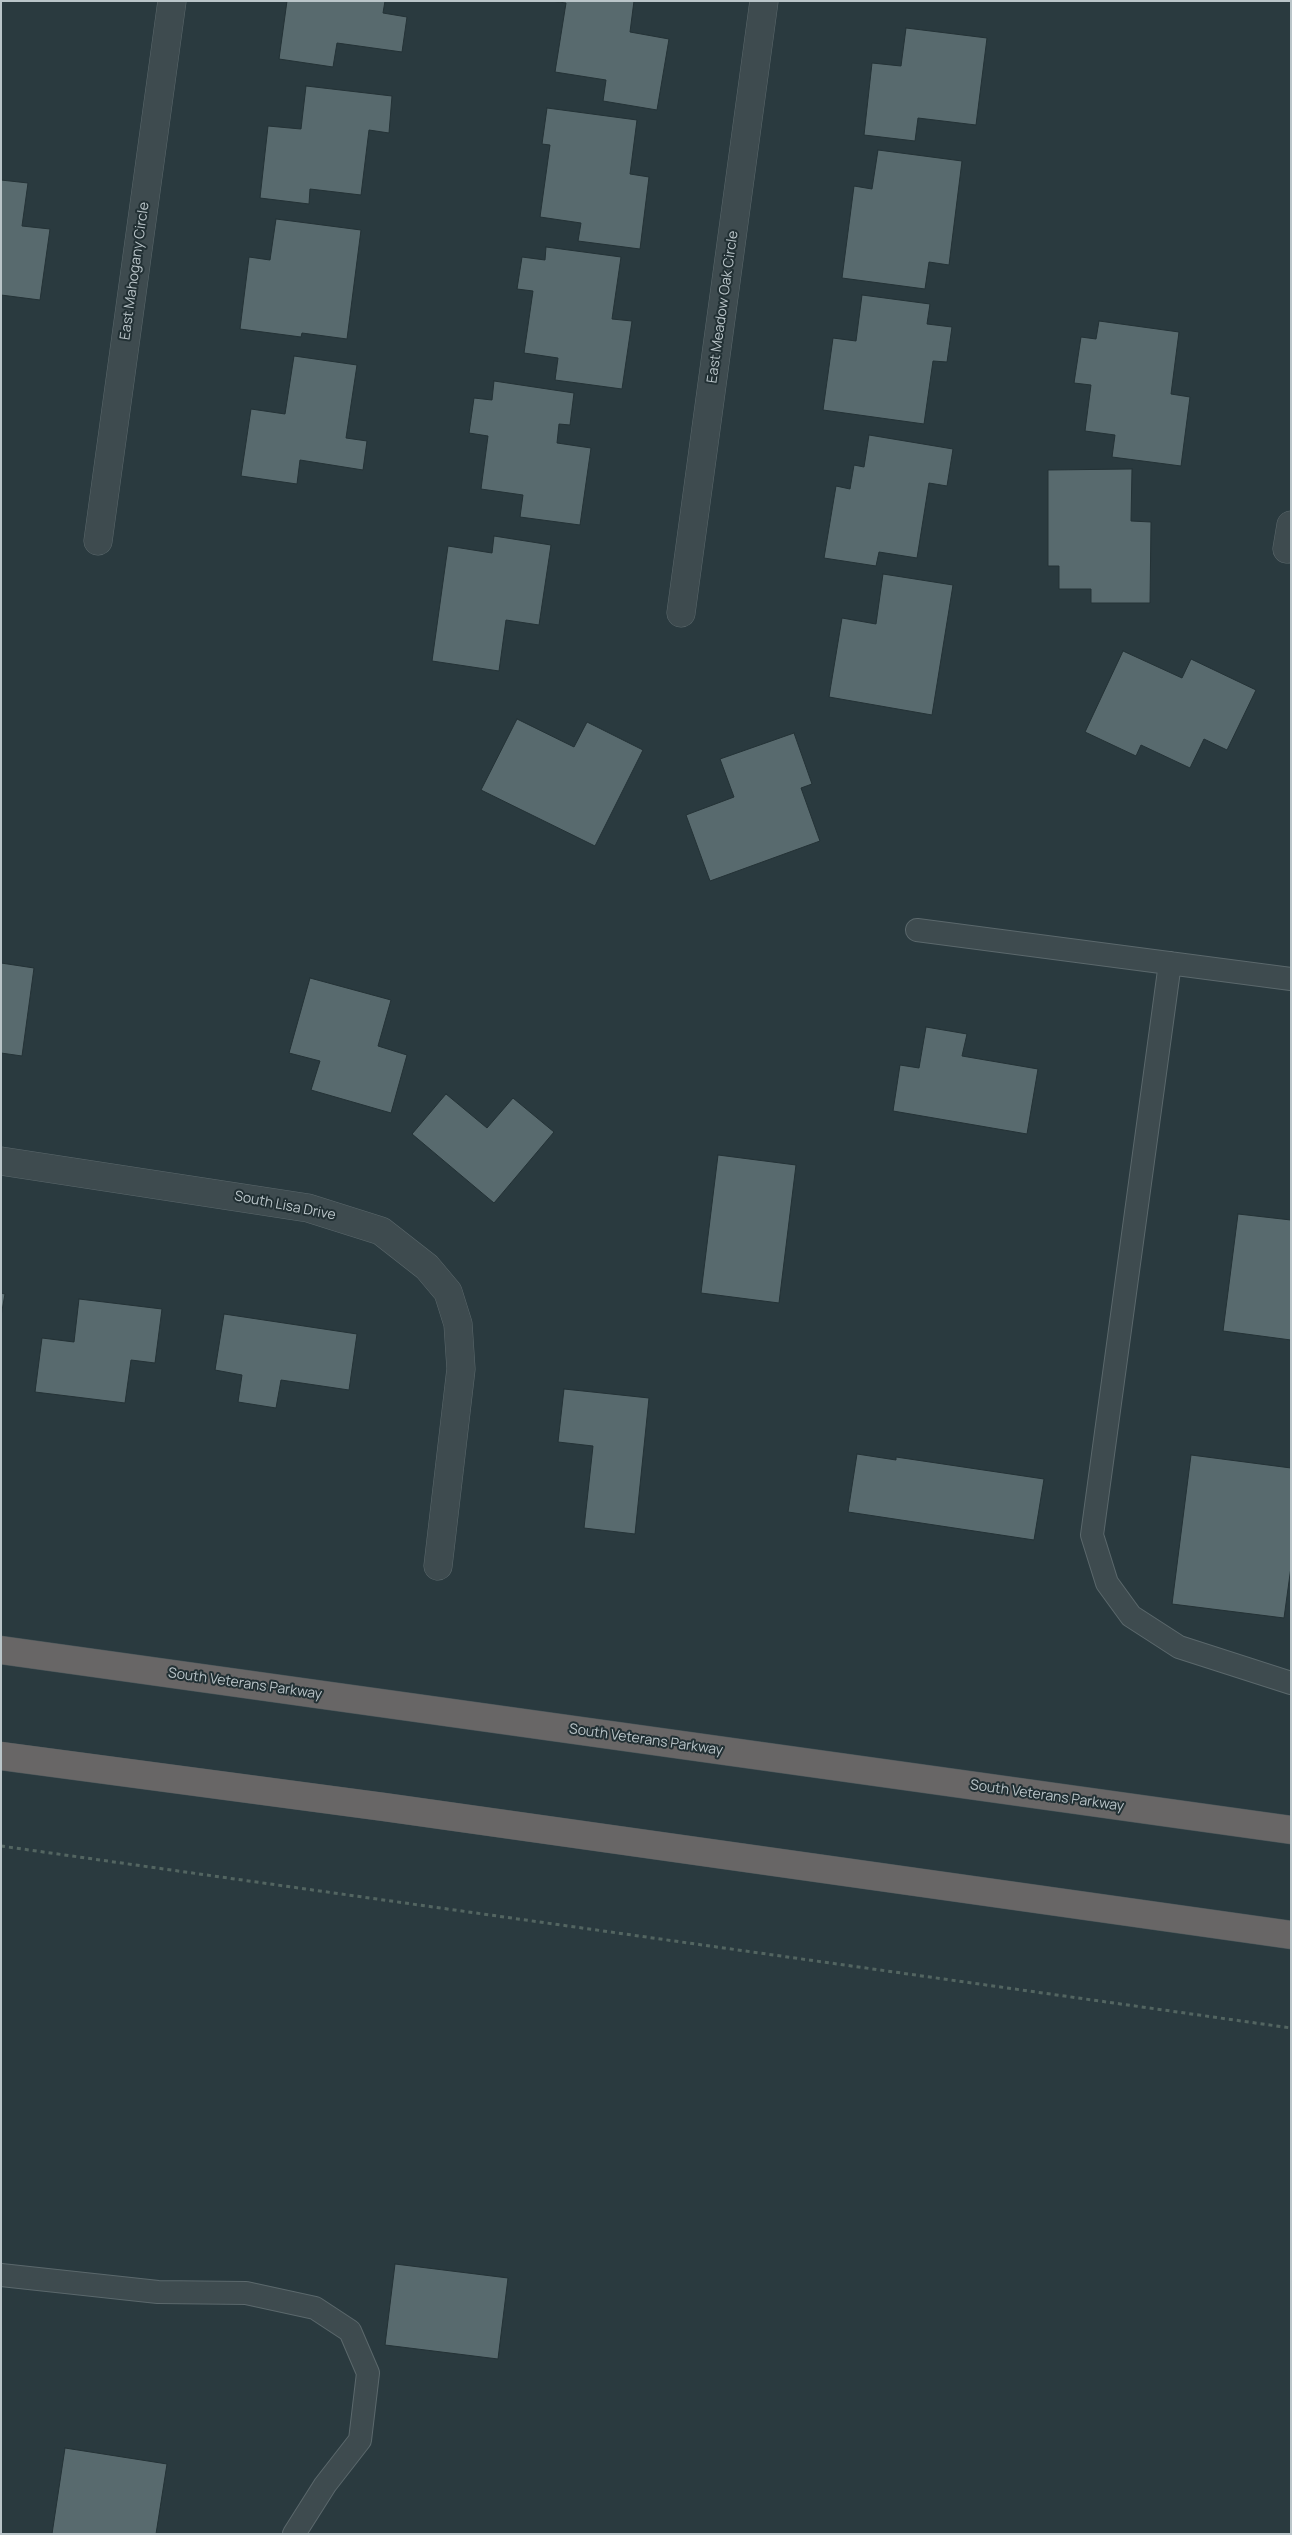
<!DOCTYPE html>
<html>
<head>
<meta charset="utf-8">
<style>
	body { margin:0 }
	#map { position:relative; width:1292px; height:2535px; overflow:hidden; background:#2a3a3f; font-family:Manrope,sans-serif }
	canvas { display:block }
	.frame { position:absolute; inset:0; border:2px solid #bac5c9; pointer-events:none }
</style>
</head>
<body>
<div id="map">
<canvas width="1292" height="2535"></canvas>
<div class="frame"></div>
</div>
<script>
const ctx = document.querySelector('canvas').getContext('2d');
ctx.lineJoin = 'round';
function paint(path, color) {
  ctx.fillStyle = color;
  ctx.fill(path, 'evenodd');
}
function shape(rows) {
  const path = new Path2D();
  for (const r of rows) {
    path.moveTo(r[0], r[1]);
    for (let i = 2; i < r.length; i += 2) path.lineTo(r[i], r[i + 1]);
  }
  return path;
}
function trace(path, color, width, dash) {
  ctx.strokeStyle = color;
  ctx.lineWidth = width;
  ctx.lineCap = dash ? 'butt' : 'round';
  ctx.setLineDash(dash || []);
  ctx.stroke(path);
}
function drawText(font, color, halo, rows, align = 'center') {
  ctx.font = font + ' Manrope,sans-serif';
  ctx.lineWidth = 4;
  ctx.setLineDash([]);
  ctx.textBaseline = 'middle';
  ctx.strokeStyle = halo;
  ctx.fillStyle = color;
  for (const [text, x, y, turn = 0] of rows) {
    ctx.save();
    ctx.translate(x, y);
    ctx.rotate((+turn || 0) * Math.PI / 180);
    ctx.textAlign = isNaN(turn) ? turn : align;
    if (halo) ctx.strokeText(text, 0, 0);
    ctx.fillText(text, 0, 0);
    ctx.restore();
  }
}
const building = shape([
	[287,1,385,1,383,13,407,17,402,52,337,43,333,67,279,59,287,1],
	[551,1,634,1,630,32,669,39,657,110,603,101,606,80,555,72,566,3,551,1],
	[906,28,987,38,976,125,918,118,915,141,864,135,872,63,901,66,906,28],
	[306,86,392,96,389,133,369,130,361,195,310,189,309,204,260,198,268,126,301,129,306,86],
	[547,108,637,120,630,174,649,177,640,249,578,241,581,223,540,217,550,145,542,144,547,108],
	[878,150,962,161,949,265,929,262,925,289,842,278,854,186,872,189,878,150],
	[1,180,28,183,22,226,50,229,40,300,1,295,1,180],
	[276,219,361,230,347,339,302,333,301,337,240,329,249,257,270,260,276,219],
	[546,247,621,257,612,319,632,321,622,389,555,380,558,358,524,353,533,291,517,289,522,257,545,260,546,247],
	[862,295,930,304,927,324,952,327,947,362,933,361,924,424,823,410,833,338,856,341,862,295],
	[1099,321,1179,332,1171,394,1190,397,1181,466,1112,457,1115,435,1085,431,1091,385,1074,383,1081,337,1096,339,1099,321],
	[294,356,357,365,346,438,367,441,363,470,300,460,297,484,241,476,251,409,285,414,294,356],
	[494,381,574,393,570,425,559,424,557,443,591,448,580,525,520,517,523,495,481,489,488,436,469,433,474,398,492,400,494,381],
	[869,435,953,449,947,486,929,483,917,558,879,552,876,566,824,558,836,486,850,489,854,465,864,467,869,435],
	[1132,469,1131,521,1151,522,1150,603,1091,603,1091,589,1059,589,1059,566,1048,566,1048,470,1132,469],
	[494,536,551,545,539,625,506,620,499,671,432,661,448,546,492,553,494,536],
	[883,574,953,585,932,715,829,697,842,618,876,624,883,574],
	[1123,651,1182,678,1191,659,1256,690,1227,750,1204,739,1190,768,1141,745,1136,756,1085,732,1123,651],
	[517,719,574,747,587,722,643,750,595,846,481,790,517,719],
	[794,733,812,784,801,788,820,841,710,881,686,815,734,797,720,759,794,733],
	[1,963,34,968,22,1056,1,1053,1,963],
	[310,978,391,1000,378,1046,407,1055,391,1113,311,1090,320,1061,289,1053,310,978],
	[926,1027,967,1034,962,1056,1038,1069,1027,1134,893,1111,900,1065,919,1068,926,1027],
	[446,1094,487,1128,513,1098,554,1132,494,1203,412,1134,446,1094],
	[718,1155,796,1165,779,1303,701,1293,718,1155],
	[1238,1214,1291,1220,1291,1340,1223,1331,1238,1214],
	[1,1293,5,1294,1,1316,1,1293],
	[79,1299,162,1309,155,1363,131,1360,125,1403,35,1392,42,1338,74,1342,79,1299],
	[224,1314,357,1334,349,1390,281,1380,276,1408,238,1402,242,1375,215,1370,224,1314],
	[564,1389,649,1398,635,1534,584,1528,593,1446,558,1442,564,1389],
	[857,1454,896,1460,896,1457,1044,1479,1034,1540,848,1512,857,1454],
	[1191,1455,1291,1468,1291,1567,1284,1618,1172,1604,1191,1455],
	[395,2264,508,2278,498,2359,385,2345,395,2264],
	[65,2448,167,2464,156,2534,52,2534,65,2448]
]);
const path = shape([
	[1,1846,1291,2028]
]);
const service = shape([
	[917,930,1291,979],
	[1170,963,1092,1535,1107,1583,1131,1616,1179,1647,1291,1683],
	[1,2275,158,2292,246,2293,315,2308,350,2331,368,2373,360,2440,325,2485,294,2534]
]);
const minor = shape([
	[98,541,172,1],
	[1287,549,1291,525],
	[681,613,764,1],
	[1,1161,308,1208,381,1231,427,1267,448,1292,458,1324,461,1369,438,1566]
]);
const trunk = shape([
	[1,1650,1291,1830],
	[1,1756,384,1807,1291,1935]
]);
const streetNames = [
	["East Mahogany Circle",135,271,-82],
	["East Meadow Oak Circle",723,307,-82],
	["South Lisa Drive",285,1206,11],
	["South Veterans Parkway",245,1684,8],
	["South Veterans Parkway",646,1740,8],
	["South Veterans Parkway",1047,1796,8]
];
paint(building, '#586a6e');
trace(building, '#243236', 1);
trace(service, '#5b686c', 24);
trace(minor, '#5b686c', 29);
trace(trunk, '#485559', 29);
trace(path, '#536561', 3, [4, 4]);
trace(service, '#3e4b4f', 22);
trace(minor, '#3e4b4f', 28);
trace(trunk, '#686666', 28);
drawText('14px', '#bac5c9', '#223034', streetNames);
</script>
</body>
</html>
